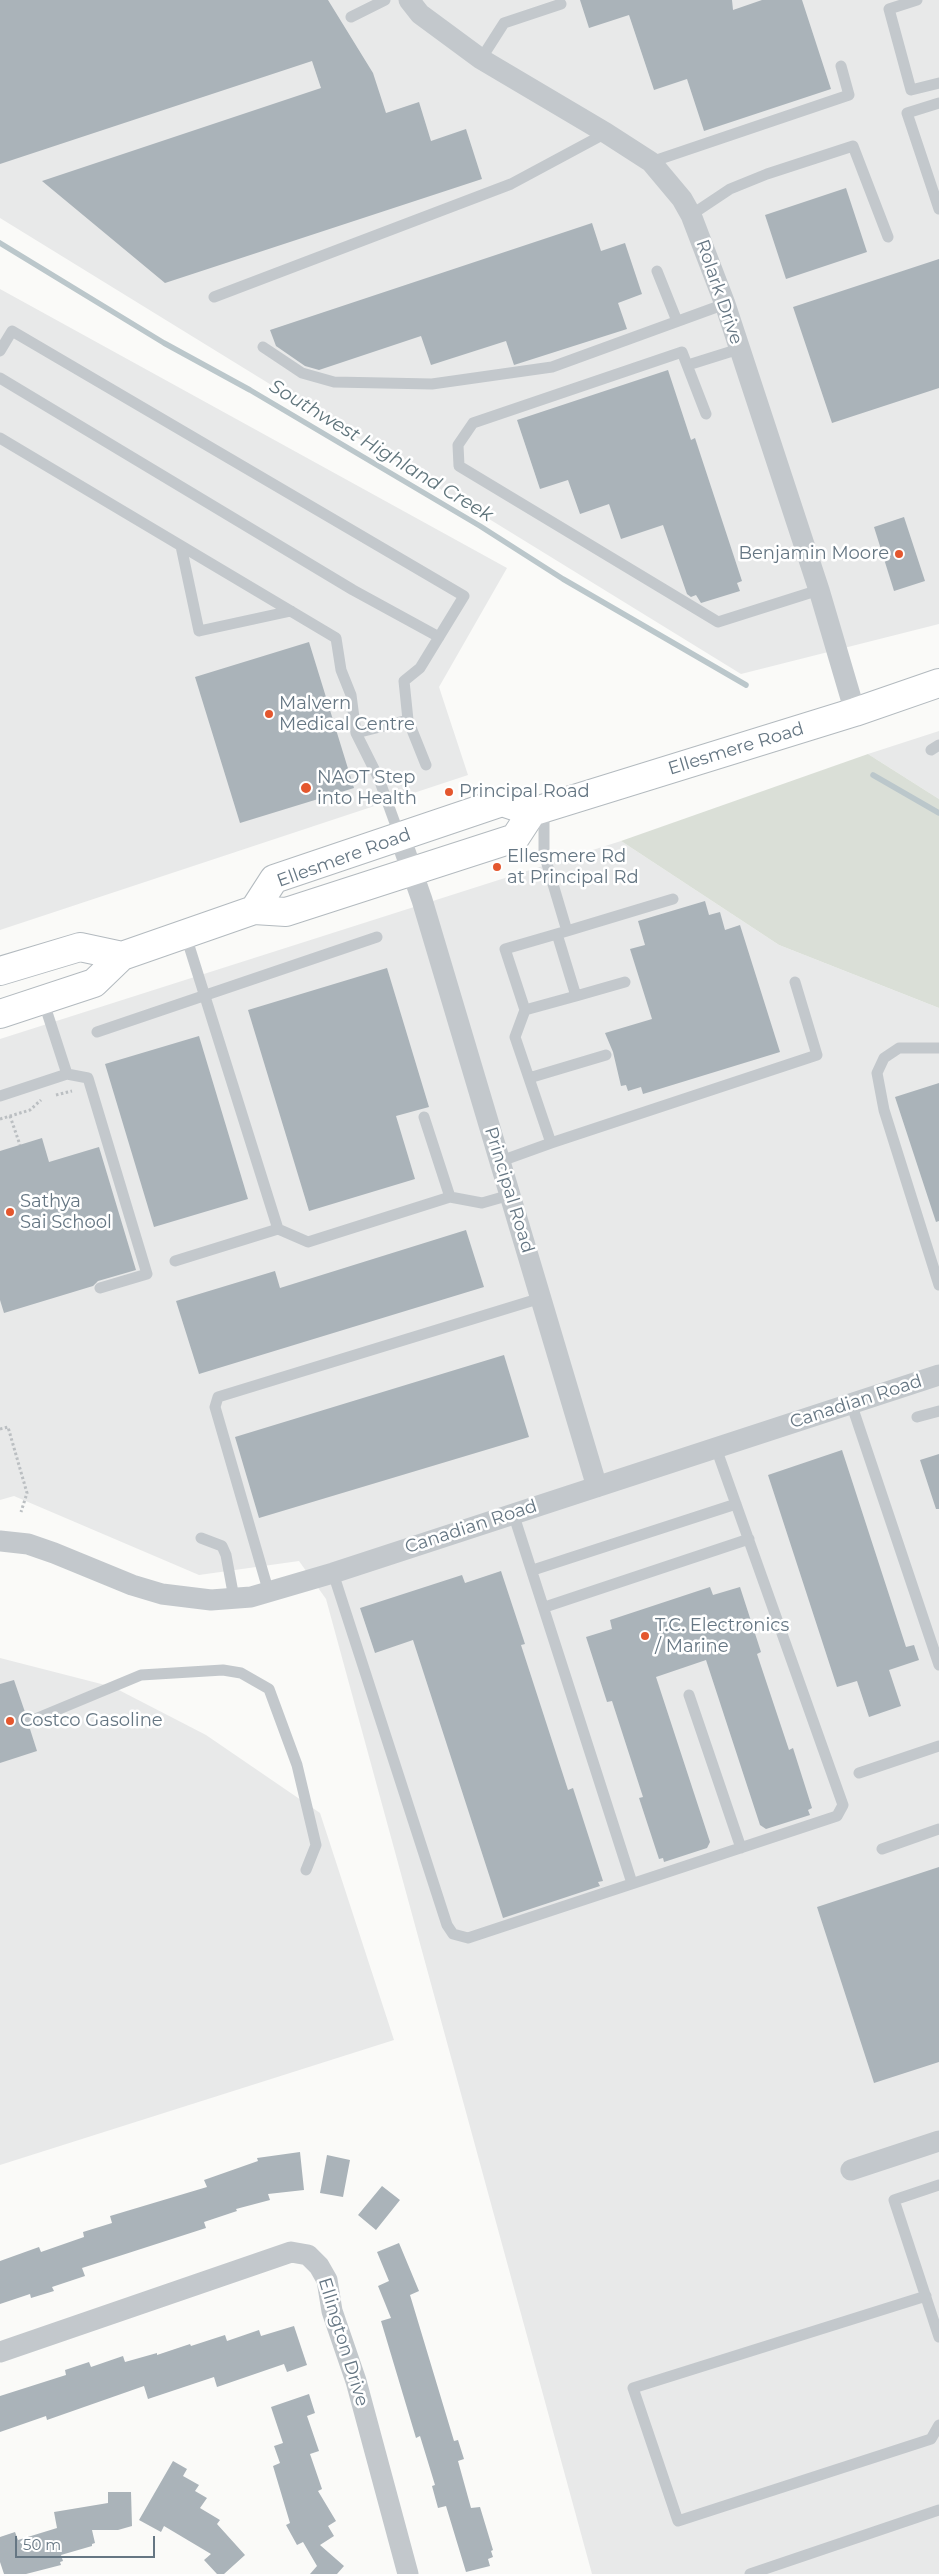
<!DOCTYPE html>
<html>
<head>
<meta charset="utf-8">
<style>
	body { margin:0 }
	#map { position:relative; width:939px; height:2574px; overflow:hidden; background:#fafaf8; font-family:Montserrat,sans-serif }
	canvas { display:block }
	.scale { position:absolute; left:15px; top:2536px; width:140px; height:22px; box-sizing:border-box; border:2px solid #657683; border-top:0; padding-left:6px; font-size:15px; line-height:18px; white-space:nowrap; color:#657683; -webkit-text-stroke:4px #fff; paint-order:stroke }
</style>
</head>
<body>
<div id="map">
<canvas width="939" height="2574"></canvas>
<div class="scale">50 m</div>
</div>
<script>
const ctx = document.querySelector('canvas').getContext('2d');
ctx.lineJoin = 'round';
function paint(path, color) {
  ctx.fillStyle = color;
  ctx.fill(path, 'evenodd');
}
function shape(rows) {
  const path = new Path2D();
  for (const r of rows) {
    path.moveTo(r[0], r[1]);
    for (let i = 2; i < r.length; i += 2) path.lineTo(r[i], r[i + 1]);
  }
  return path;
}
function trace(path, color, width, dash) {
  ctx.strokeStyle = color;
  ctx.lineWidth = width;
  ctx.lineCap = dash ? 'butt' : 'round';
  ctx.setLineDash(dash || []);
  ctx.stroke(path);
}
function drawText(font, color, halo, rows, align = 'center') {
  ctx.font = font + ' Montserrat,sans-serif';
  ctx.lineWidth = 5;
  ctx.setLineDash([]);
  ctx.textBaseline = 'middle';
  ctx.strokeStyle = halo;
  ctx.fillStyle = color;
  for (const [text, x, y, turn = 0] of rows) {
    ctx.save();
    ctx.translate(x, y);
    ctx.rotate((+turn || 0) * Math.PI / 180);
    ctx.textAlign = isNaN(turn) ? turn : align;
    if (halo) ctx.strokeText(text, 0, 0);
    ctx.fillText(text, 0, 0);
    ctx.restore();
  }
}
const built = shape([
	[0,0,939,0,939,624,741,674,0,218],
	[0,289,507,568,439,687,468,775,0,930],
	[939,731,939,799,868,754],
	[621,841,779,945,939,1008,939,2574,592,2574,326,1599,299,1561,199,1575,14,1496,0,1500,0,1039],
	[0,1658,113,1687,206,1735,320,1813,394,2040,0,2165]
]);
const green = shape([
	[868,754,939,799,939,1008,779,945,621,841]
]);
const stream = shape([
	[0,243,164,343,250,390,480,526,563,579,746,685],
	[873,775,939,813]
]);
const building = shape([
	[0,0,328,0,373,73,386,113,419,102,431,141,466,129,482,179,165,283,42,181,321,88,312,61,0,164],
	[580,0,732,0,733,10,762,0,802,0,831,89,704,131,687,79,654,90,629,15,589,28],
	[846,188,867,252,786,279,765,215],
	[592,223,601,251,625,243,642,294,618,303,627,329,514,365,506,341,431,365,421,336,319,370,305,366,276,346,270,330],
	[939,259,939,388,832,423,793,307],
	[668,370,691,440,695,438,742,581,737,583,740,591,701,603,696,595,691,597,687,594,663,525,621,539,609,504,580,514,568,480,540,489,517,420],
	[904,517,925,581,894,591,874,527],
	[309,642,354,788,240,823,195,677],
	[705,901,709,915,720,912,725,930,740,925,780,1052,643,1094,641,1087,628,1091,626,1085,621,1086,613,1052,605,1033,652,1019,630,949,645,945,638,921],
	[387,968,429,1107,396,1116,415,1179,309,1211,248,1010],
	[199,1036,248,1199,154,1227,105,1064],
	[939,1083,939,1221,936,1222,895,1097],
	[42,1138,49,1162,99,1147,136,1270,98,1281,93,1286,4,1313,0,1300,0,1151],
	[466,1230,484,1287,199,1374,176,1301,275,1271,280,1288],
	[504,1355,529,1437,259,1518,235,1437],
	[842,1450,906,1647,914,1645,919,1660,889,1670,901,1706,869,1717,857,1681,837,1687,768,1475],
	[939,1454,939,1509,936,1509,920,1460],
	[501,1571,525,1644,521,1645,568,1790,573,1788,603,1881,598,1882,600,1886,503,1918,413,1640,375,1653,360,1608,462,1575,465,1583],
	[710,1587,713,1595,740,1587,761,1652,757,1654,789,1750,793,1748,812,1808,808,1810,810,1815,766,1829,760,1825,706,1660,656,1677,710,1842,707,1848,664,1862,663,1858,659,1859,639,1798,643,1797,612,1701,607,1702,586,1637,612,1629,610,1620],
	[14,1680,26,1715,22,1718,21,1724,24,1728,30,1729,37,1751,0,1763,0,1684],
	[939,1867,939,2062,874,2083,817,1907],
	[300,2152,304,2190,268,2194,270,2200,236,2209,237,2211,204,2222,206,2228,82,2268,85,2276,52,2287,54,2291,31,2298,30,2294,0,2304,0,2261,39,2247,41,2252,84,2237,83,2232,112,2223,110,2216,207,2187,204,2180,258,2161,257,2158],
	[327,2155,350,2160,343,2197,320,2193],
	[382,2186,400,2200,376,2230,358,2215],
	[399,2243,419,2291,410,2295,454,2441,458,2440,464,2459,458,2461,471,2508,480,2507,493,2550,491,2551,493,2557,488,2559,490,2566,466,2572,446,2506,438,2508,432,2486,435,2485,420,2436,416,2438,381,2321,391,2318,378,2286,389,2281,377,2252],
	[294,2326,307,2365,287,2372,284,2364,217,2387,214,2377,148,2399,144,2386,47,2420,46,2416,0,2432,0,2396,66,2375,65,2370,89,2362,91,2367,123,2356,125,2362,157,2353,157,2355,190,2344,191,2346,225,2335,227,2341,259,2330,261,2336],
	[309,2394,315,2413,307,2416,319,2451,310,2454,322,2489,318,2491,336,2521,328,2526,334,2536,320,2545,344,2566,337,2574,310,2574,317,2566,303,2542,297,2545,286,2525,290,2523,273,2466,280,2463,274,2446,283,2443,271,2407],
	[173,2461,187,2469,183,2476,199,2485,195,2491,207,2498,200,2508,220,2520,217,2524,245,2555,224,2574,217,2574,204,2560,211,2554,164,2526,161,2532,139,2520],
	[108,2492,131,2492,132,2526,118,2530,92,2530,95,2543,92,2544,92,2546,61,2555,63,2561,60,2562,61,2565,26,2574,4,2574,0,2562,0,2537,15,2532,18,2540,57,2528,54,2512,108,2503]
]);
const path = shape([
	[56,1095,72,1091],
	[10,1116,20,1145],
	[0,1119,30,1110,41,1100],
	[0,1429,8,1427,27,1493,21,1512]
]);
const lane = shape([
	[917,0,889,9,911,90,939,83],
	[351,17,385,0],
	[481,59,504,23,561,4],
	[939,103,907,113,939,209],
	[651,162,849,95,841,66],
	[691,215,730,189,767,174,853,146,888,237],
	[657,271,677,321],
	[214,297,511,184,606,133],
	[263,347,302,373,334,382,432,384,552,367,725,304],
	[0,351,12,331,464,596,420,668,404,681,408,720,356,733,379,779,400,837],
	[688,365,739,349],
	[0,378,353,590,439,637],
	[706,414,682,352,473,423,458,445,459,466,718,622,819,590],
	[0,438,336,638,341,670,351,695,356,733],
	[181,546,199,631,291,611],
	[408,720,426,765],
	[931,750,939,745],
	[544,808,544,854,567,931,505,949,525,1010,515,1037,551,1143,817,1055,795,982],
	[567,931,673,899],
	[576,996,625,982],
	[43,1000,67,1074],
	[525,1010,576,996,557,934],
	[97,1032,377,937],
	[939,1048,899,1048,884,1058,877,1073,884,1110,939,1285],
	[529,1078,606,1055],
	[0,1096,67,1074,88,1078,147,1274,100,1288],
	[501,1161,551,1143],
	[450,1197,482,1203,510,1195],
	[278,1229,308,1242,450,1197,424,1117],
	[175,1261,278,1229,185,933],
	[851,1403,939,1665],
	[917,1417,939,1411],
	[513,1513,632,1883],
	[201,1538,222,1546,226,1555,234,1598],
	[533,1570,736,1504],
	[333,1573,447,1925,453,1934,468,1938,837,1816,843,1805,716,1448],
	[269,1593,215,1407,218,1397,541,1298],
	[545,1607,749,1539],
	[689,1695,741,1848],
	[28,1722,141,1675,223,1670,241,1673,269,1689,297,1765,316,1845,306,1870],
	[859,1773,939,1746],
	[882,1849,939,1829],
	[939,2185,894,2200,939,2337],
	[926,2296,633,2388,678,2521,931,2439,939,2425],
	[750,2574,939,2510]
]);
const street = shape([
	[409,0,420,14,481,59,606,133,651,162,682,199,691,215,725,304,819,590,855,712],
	[400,837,422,900,597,1487],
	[0,1541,28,1544,54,1553,132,1585,162,1594,211,1600,251,1597,333,1573,939,1375],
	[851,2170,939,2141],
	[0,2352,291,2252,308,2255,319,2266,327,2280,332,2311,356,2381,408,2574]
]);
const secondary = shape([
	[254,910,274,879,502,802,532,812,855,712,939,683],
	[0,971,80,947,122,956],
	[0,1014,94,983,122,956,254,910,286,912,515,838,532,812]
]);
const markers = [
	[899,554,5,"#e4572e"],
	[269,714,5,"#e4572e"],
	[306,788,6,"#e4572e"],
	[449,792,5,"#e4572e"],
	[497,867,5,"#e4572e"],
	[10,1212,5,"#e4572e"],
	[645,1636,5,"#e4572e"],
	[10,1721,5,"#e4572e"]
];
const streetNames = [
	["Rolark Drive",719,292,71],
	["Ellesmere Road",736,749,-17],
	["Ellesmere Road",344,858,-20],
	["Principal Road",509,1190,73],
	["Canadian Road",856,1402,-18],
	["Canadian Road",471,1527,-18],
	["Ellington Drive",343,2342,73]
];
const poiNames = [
	["Benjamin Moore",889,554,"right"],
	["Malvern",279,704],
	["Medical Centre",279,725],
	["NAOT Step",317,778],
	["into Health",317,799],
	["Principal Road",459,792],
	["Ellesmere Rd",507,857],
	["at Principal Rd",507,878],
	["Sathya",20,1202],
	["Sai School",20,1223],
	["T.C. Electronics",655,1626],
	["/ Marine",655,1647],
	["Costco Gasoline",20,1721]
];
const waterNames = [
	["Southwest Highland Creek",381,451,31]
];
paint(built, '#e8e9e9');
paint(green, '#dadfd7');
trace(stream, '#bbc7cb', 5.5);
paint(building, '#aab3b9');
trace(secondary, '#b3babf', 30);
trace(path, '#bbbfc2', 3, [2.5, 2.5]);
trace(lane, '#c3c8cc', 11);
trace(street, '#c3c8cc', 21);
trace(secondary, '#fff', 28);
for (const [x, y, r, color] of markers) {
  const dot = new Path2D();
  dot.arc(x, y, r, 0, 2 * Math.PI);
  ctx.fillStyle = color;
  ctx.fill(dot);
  trace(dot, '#fff', 2);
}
drawText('18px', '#657683', '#fff', streetNames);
drawText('18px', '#657683', '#fff', poiNames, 'left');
drawText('italic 19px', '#60757c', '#fff', waterNames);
</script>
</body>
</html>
